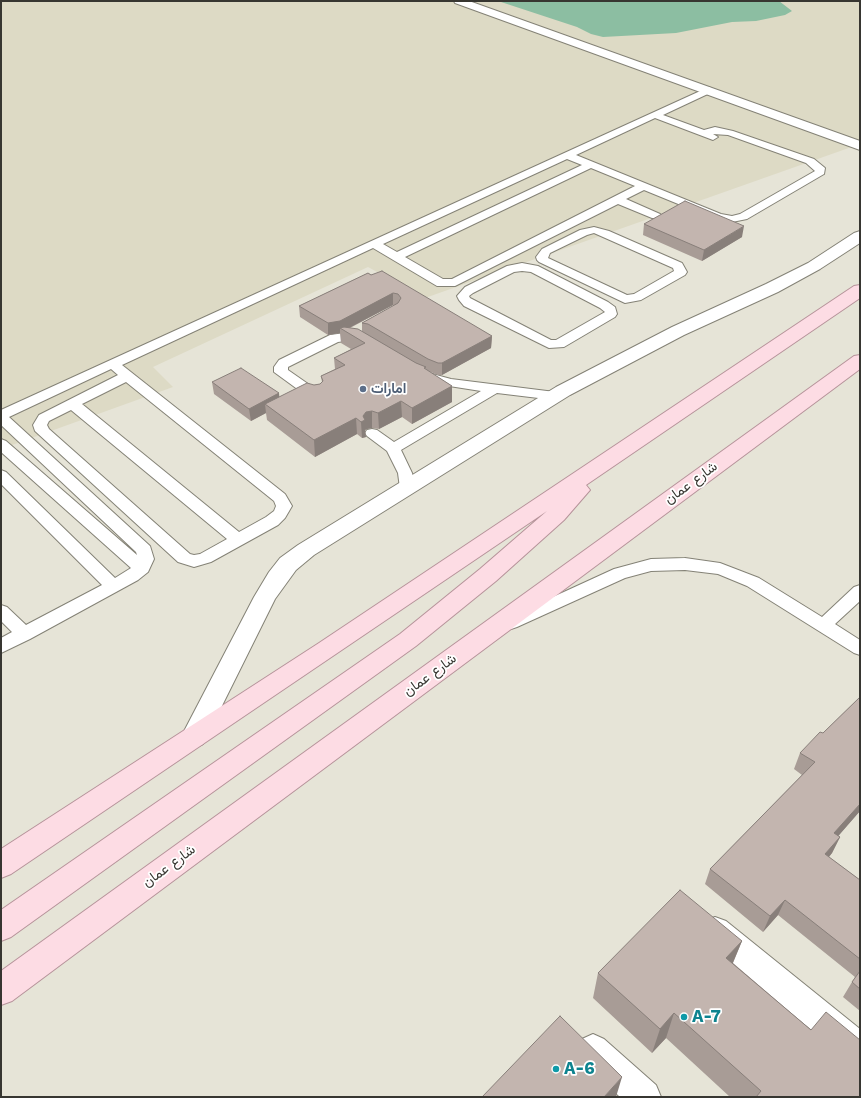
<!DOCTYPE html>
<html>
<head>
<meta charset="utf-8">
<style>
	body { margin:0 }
	#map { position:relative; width:861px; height:1098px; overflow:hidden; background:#e6e4d7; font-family:"Work Sans",sans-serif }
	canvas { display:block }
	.frame { position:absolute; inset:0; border:2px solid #373631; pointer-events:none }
</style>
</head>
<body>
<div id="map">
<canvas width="861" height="1098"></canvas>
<div class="frame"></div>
</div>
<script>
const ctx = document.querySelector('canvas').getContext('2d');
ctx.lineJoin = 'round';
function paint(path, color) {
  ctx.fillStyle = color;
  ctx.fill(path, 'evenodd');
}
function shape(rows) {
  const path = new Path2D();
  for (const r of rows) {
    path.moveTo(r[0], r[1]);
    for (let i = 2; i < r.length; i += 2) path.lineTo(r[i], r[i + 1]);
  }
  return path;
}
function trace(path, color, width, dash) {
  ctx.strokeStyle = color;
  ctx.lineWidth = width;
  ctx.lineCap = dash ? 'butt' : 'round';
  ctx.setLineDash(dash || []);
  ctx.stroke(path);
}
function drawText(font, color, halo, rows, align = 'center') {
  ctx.font = font + ' "Work Sans",Vazirmatn,sans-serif';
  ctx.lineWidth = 3.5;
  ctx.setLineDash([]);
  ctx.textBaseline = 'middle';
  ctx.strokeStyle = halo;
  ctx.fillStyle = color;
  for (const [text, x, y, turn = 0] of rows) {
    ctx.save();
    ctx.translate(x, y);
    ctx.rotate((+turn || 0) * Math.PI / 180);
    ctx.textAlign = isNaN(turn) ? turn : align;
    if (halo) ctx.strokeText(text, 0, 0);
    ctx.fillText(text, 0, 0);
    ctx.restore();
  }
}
const built = shape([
	[1,1,860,1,860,144,425,298,368,267,153,367,173,387,1,449]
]);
const forest = shape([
	[498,1,779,1,792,11,785,15,756,21,732,22,676,33,603,37,591,34,577,27]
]);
const lane = shape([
	[709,87,714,90,712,92,663,115,704,130,715,127,733,131,814,159,825,168,824,174,747,219,732,222,715,219,644,190,626,199,660,214,662,216,660,218,652,218,618,204,455,286,437,286,373,248,122,365,285,494,292,506,285,518,278,525,211,562,194,567,178,562,35,431,33,425,39,415,118,375,111,369,9,417,150,546,154,559,148,572,138,580,30,639,1,653,1,638,12,632,1,621,1,605,7,607,26,625,102,585,1,484,1,470,6,472,115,578,131,568,1,452,1,439,6,441,137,555,136,552,1,425,1,410,709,87],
	[655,118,713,140,718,137,713,134,728,135,806,163,815,171,740,214,732,216,721,214,576,155,655,118],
	[567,159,582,165,397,252,383,244,567,159],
	[591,168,635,186,452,279,443,279,405,257,591,168],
	[126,382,274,501,276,506,274,511,266,517,239,532,82,404,126,382],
	[71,410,227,539,200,554,194,555,190,554,49,429,47,425,49,421,71,410],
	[594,227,609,231,682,263,687,272,685,275,641,300,625,303,539,262,537,260,536,257,542,249,580,230,594,227],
	[594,233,673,268,674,271,634,294,627,295,548,258,550,253,587,235,594,233],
	[522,263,538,266,608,302,615,307,617,314,615,317,564,347,549,348,464,306,459,300,457,296,465,287,507,266,522,263],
	[522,271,531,272,600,308,605,312,556,340,551,340,470,298,469,296,473,293,514,272,522,271],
	[345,333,367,337,368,340,367,343,362,344,345,341,338,342,288,367,288,370,321,393,323,396,321,399,316,400,311,399,274,372,274,367,279,360,330,335,345,333],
	[425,372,451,379,555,392,560,393,562,396,560,399,555,400,497,393,401,450,412,473,416,488,413,492,408,493,403,492,400,488,398,473,387,451,367,436,365,433,367,430,372,429,377,430,394,442,481,391,430,383,420,379,418,376,420,373,425,372],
	[685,558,720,563,759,578,822,617,854,587,860,585,860,601,835,624,860,640,860,655,854,653,747,586,718,574,685,570,651,571,625,578,517,627,511,629,505,627,502,623,505,619,614,569,651,559,685,558]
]);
const street = shape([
	[454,1,469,1,860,141,860,150,455,3,454,1],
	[860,231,860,243,820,269,778,292,684,335,570,395,314,555,296,570,275,599,203,744,194,748,185,744,181,737,254,597,269,572,280,558,298,545,556,387,672,327,766,284,808,263,854,233,860,231],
	[715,917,726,921,860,1029,860,1066,849,1061,704,941,700,931,704,921,715,917],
	[593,1034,604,1039,656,1085,661,1097,620,1097,582,1061,577,1050,582,1039,593,1034]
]);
const primary = shape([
	[860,285,860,298,586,485,590,490,564,520,496,581,416,646,11,937,1,941,1,910,400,634,480,569,547,511,11,874,1,878,1,849,319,643,854,286,860,285],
	[860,355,860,369,12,1001,1,1005,1,971,854,356,860,355]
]);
const wall = shape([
	[644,224,742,237,702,261,643,235],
	[368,273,492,336,491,348,442,375,438,375,428,371,452,386,452,402,412,424,402,417,379,429,372,428,367,429,365,430,366,437,362,438,357,434,315,457,267,420,266,413,251,421,214,394,212,382,279,393,279,397,314,385,320,384,322,382,321,376,335,369,334,358,351,349,341,343,340,333,328,335,300,317,299,306],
	[393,305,395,305,362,323,362,331,350,328],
	[860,697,860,811,838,836,840,837,832,853,829,857,860,880,860,1011,843,997,855,977,778,915,763,932,705,884,710,869,802,775,794,769,800,753,823,733],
	[742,941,733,963,811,1030,860,1097,730,1097,666,1038,652,1053,593,998,598,973]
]);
const shadedWall = shape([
	[744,226,742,237,702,261,704,250],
	[393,293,393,305,345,330,340,328,340,333,328,335,328,323],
	[492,336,491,348,442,375,442,363],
	[452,386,452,402,412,424,412,408],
	[279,393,280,405,265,404,266,413,251,421,249,409],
	[401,401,402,417,379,429,378,413],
	[372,411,372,428,367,429,365,430,366,437,362,438,361,422,363,416,366,412],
	[356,418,357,434,315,457,314,440],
	[860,804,860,811,827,849,834,833],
	[840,837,832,853,818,870,825,854],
	[785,900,778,915,763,932,770,916],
	[742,941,731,967,726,958],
	[674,1013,666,1038,652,1053,660,1029],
	[622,1077,616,1097,604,1097]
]);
const building = shape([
	[685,201,744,226,704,250,644,224,685,201],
	[382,271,492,336,442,363,438,363,428,359,368,324,362,323,398,303,401,298,398,294,393,293,340,321,328,323,299,306,368,273,371,275,382,271],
	[344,327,358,329,416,363,426,367,424,368,452,386,412,408,401,401,378,413,372,411,366,412,363,416,365,420,361,422,356,418,314,440,265,404,307,383,314,385,320,384,323,381,321,376,345,365,334,358,365,343,340,328,344,327],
	[241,368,279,393,249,409,212,382,241,368],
	[860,697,860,804,834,833,840,837,825,854,860,880,860,959,785,900,770,916,710,869,815,762,800,753,820,732,823,733,860,697],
	[680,890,742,941,726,958,811,1030,826,1012,860,1040,860,1097,756,1097,761,1091,674,1013,660,1029,598,973,680,890],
	[860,971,860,989,852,982,860,971],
	[560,1016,622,1077,604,1097,482,1097,560,1016]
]);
const markers = [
	[363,389,4,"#5c6f8a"],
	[684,1017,4,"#0f9aa8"],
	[556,1069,4,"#0f9aa8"]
];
const serviceNames = [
	["امارات",371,389]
];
const streetNames = [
	["شارع عمان",691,483,-36],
	["شارع عمان",430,675,-36],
	["شارع عمان",169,866,-36]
];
const nearCulturenames = [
	["A-7",692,1017],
	["A-6",564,1069]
];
paint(built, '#dddac5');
paint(forest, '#8cbea2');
trace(lane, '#848276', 2);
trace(street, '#848276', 2);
trace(primary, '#b6939a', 2);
paint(lane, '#fff');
paint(street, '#fff');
paint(primary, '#fddce4');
paint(wall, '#a89c96');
paint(shadedWall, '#887f7a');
paint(building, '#c3b5af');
trace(building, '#887f7a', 1);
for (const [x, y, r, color] of markers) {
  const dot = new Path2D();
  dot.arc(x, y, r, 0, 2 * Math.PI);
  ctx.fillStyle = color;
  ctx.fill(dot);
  trace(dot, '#fff', 1.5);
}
drawText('bold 14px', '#4e5e75', '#fff', serviceNames, 'left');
drawText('14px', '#373631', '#fff', streetNames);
drawText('bold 17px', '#0d838f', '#fff', nearCulturenames, 'left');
</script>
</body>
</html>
